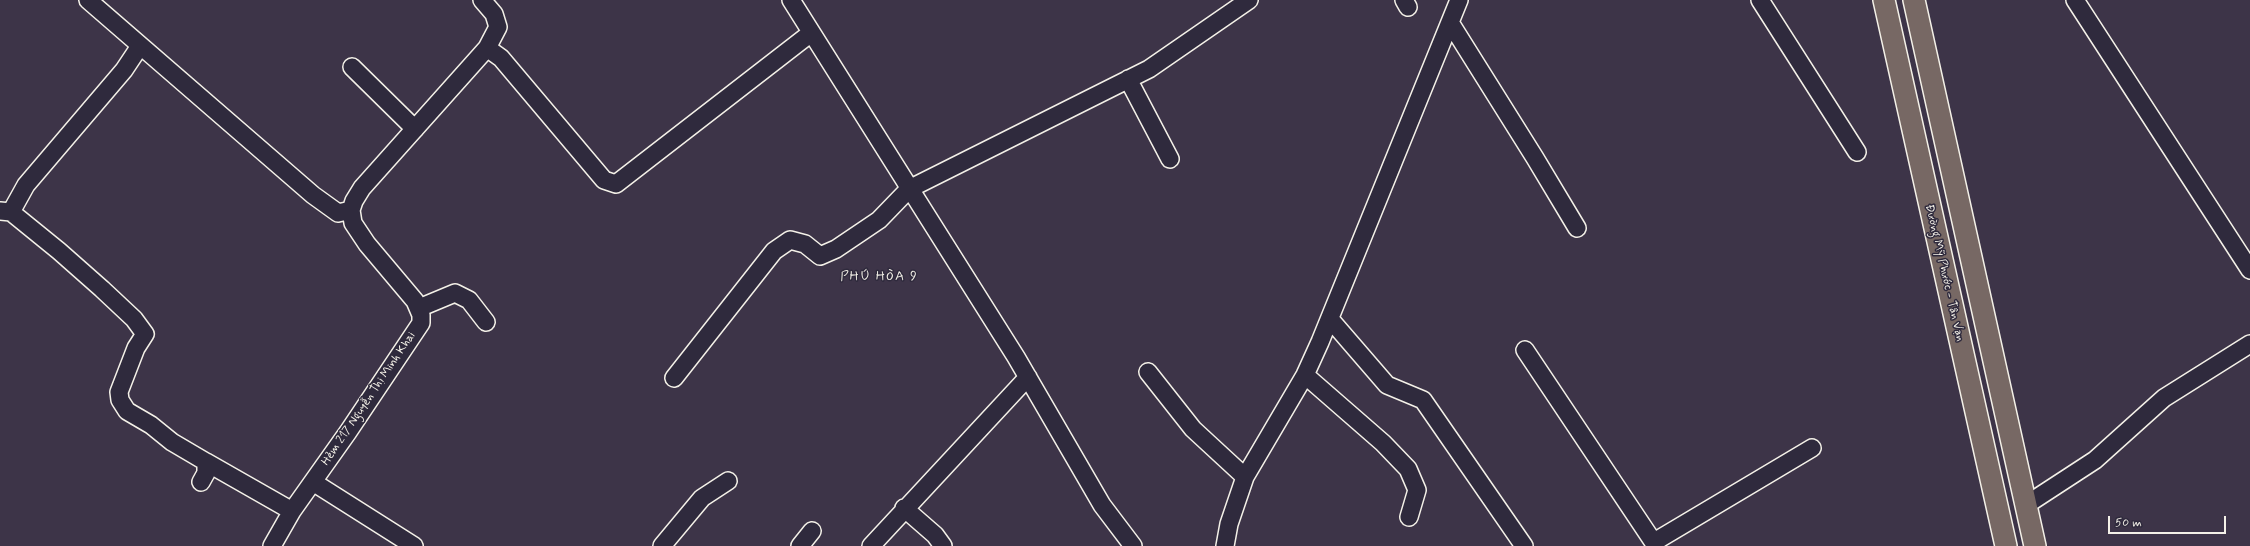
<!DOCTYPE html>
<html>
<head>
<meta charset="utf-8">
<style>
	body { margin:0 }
	#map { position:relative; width:2250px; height:546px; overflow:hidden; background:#3d3448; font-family:Mynerve,sans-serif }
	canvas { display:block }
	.scale { position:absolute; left:2108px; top:516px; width:118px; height:18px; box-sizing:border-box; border:2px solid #f4f1e8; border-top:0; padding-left:5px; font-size:12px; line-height:14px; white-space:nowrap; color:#f4f1e8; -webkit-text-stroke:3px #2f2a3d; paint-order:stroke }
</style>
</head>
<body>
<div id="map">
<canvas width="2250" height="546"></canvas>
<div class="scale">50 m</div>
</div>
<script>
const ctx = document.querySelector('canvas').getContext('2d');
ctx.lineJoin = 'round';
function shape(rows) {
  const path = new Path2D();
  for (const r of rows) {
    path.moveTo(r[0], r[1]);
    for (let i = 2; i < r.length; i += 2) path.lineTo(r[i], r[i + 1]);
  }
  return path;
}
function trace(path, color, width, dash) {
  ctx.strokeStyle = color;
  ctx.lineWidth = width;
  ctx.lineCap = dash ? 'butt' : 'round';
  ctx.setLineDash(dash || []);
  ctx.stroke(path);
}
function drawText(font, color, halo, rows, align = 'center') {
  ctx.font = font + ' Mynerve,sans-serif';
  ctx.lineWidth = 3;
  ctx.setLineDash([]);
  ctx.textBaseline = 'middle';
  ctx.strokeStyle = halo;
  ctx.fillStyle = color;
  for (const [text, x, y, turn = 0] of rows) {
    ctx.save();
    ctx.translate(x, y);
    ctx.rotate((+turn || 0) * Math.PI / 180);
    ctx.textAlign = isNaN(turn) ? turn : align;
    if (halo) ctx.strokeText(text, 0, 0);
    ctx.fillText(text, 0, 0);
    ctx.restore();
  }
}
const minor = shape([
	[88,0,313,195,338,213,351,210],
	[791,0,1016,357,1102,505,1133,546],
	[1404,0,1408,7],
	[1760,0,1857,152],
	[2075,0,2250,270],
	[1451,24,1535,158,1577,228],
	[487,48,501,58,604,180,616,184,811,33],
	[352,67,415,129],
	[1128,79,1170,159],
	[0,211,11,212,26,185,124,70,140,46],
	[11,212,59,251,102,289,134,319,145,334,136,348,119,392,120,400,127,411,151,425,172,442,206,462,206,473,201,482],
	[419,308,455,293,469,300,486,322],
	[1330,319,1387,385,1423,400,1524,546],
	[1525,350,1656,546],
	[1148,372,1193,429,1245,477],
	[1305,375,1383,443,1408,469,1417,490,1409,517],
	[674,378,774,251,790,240,805,244,820,256,836,249,879,220,909,189,1149,69,1249,0],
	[206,462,292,511],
	[313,482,414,546],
	[2026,505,2095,460,2164,398,2250,344],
	[904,508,935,535,943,546],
	[1654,542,1812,448],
	[272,546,292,511,348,432,421,323,421,315,415,301,367,244,353,223,351,210,354,201,362,188,487,48,498,27,494,14,482,0],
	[662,546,702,498,728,481],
	[800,546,812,531],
	[871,546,1028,377],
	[1225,546,1229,524,1245,477,1305,375,1320,342,1459,0]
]);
const major = shape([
	[1884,0,2006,546],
	[1914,0,2035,546]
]);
const streetNames = [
	["Đường Mỹ Phước - Tân Vạn",1944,273,77],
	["Hẻm 217 Nguyễn Thị Minh Khai",369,399,-56]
];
const quarterNames = [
	["PHÚ HÒA 9",879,277]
];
trace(minor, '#f4f1e8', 20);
trace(major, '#f4f1e8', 24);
trace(minor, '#2f2a3d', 17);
trace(major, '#776864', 21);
drawText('12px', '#f4f1e8', '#2f2a3d', streetNames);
ctx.letterSpacing = '1px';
drawText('14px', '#f4f1e8', '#2f2a3d', quarterNames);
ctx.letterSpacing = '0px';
</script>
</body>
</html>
